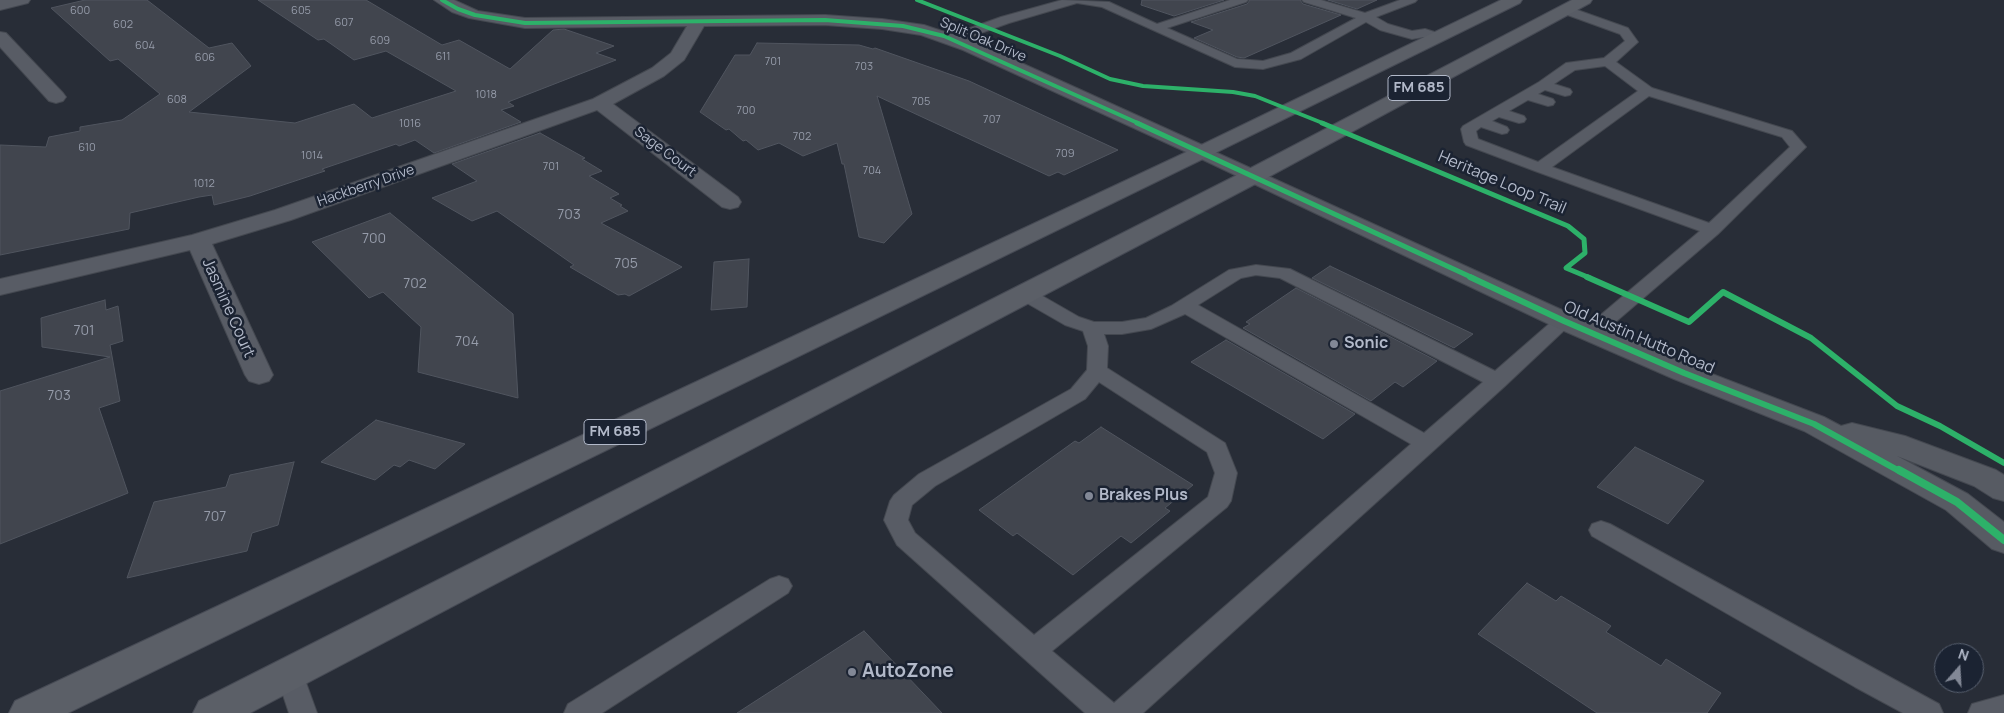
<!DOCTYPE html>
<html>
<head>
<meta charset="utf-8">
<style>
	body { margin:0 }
	#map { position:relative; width:2004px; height:713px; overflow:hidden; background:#282d37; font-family:Manrope,sans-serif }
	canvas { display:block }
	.north { position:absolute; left:1934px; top:643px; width:50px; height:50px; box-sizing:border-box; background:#1b2332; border:1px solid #575f6e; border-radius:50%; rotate:19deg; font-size:14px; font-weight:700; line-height:20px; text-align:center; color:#b2b9c9 }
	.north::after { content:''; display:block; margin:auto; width:18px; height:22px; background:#828896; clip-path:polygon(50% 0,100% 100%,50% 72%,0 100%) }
</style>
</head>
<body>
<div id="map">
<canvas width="2004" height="713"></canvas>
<div class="north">N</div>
</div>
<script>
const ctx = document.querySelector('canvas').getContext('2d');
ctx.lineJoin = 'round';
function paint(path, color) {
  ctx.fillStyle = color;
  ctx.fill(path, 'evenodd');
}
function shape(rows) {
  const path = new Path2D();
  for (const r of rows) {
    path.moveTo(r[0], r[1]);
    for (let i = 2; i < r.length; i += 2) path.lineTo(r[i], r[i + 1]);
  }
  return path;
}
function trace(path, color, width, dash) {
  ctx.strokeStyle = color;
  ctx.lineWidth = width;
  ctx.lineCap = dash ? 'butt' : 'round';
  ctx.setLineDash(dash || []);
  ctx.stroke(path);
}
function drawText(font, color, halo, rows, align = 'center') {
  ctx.font = font + ' Manrope,sans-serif';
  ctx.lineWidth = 5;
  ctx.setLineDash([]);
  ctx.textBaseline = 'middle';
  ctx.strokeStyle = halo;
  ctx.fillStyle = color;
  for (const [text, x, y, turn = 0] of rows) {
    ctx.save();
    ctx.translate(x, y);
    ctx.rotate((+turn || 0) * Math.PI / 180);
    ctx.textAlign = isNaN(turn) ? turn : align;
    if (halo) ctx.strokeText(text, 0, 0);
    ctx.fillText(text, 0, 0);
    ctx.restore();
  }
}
const building = shape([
	[85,0,147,0,209,48,232,43,251,66,189,112,295,123,354,104,372,118,456,91,386,51,354,60,324,39,318,40,258,0,366,0,442,45,459,40,510,69,553,30,564,29,614,46,596,53,616,60,508,102,514,106,501,110,521,122,434,153,415,140,399,146,396,144,322,169,325,171,250,196,214,205,212,195,199,197,130,213,129,229,0,255,0,145,46,147,49,137,80,131,80,127,122,120,160,94,118,59,110,61,51,8,85,0],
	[1142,0,1224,0,1174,16,1141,5,1142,0],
	[1250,0,1300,0,1303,4,1341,15,1244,58,1237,57,1194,38,1213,30,1191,22,1247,4,1250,0],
	[1328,0,1377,0,1357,9,1328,0],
	[757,43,859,45,873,49,875,48,969,81,1118,150,1064,175,1058,172,1049,176,877,96,912,214,884,243,859,237,844,164,842,164,837,143,803,156,779,143,758,150,746,140,743,141,729,129,726,130,700,112,735,55,750,55,757,43],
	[540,133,585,158,582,159,602,171,589,176,619,194,610,198,622,205,620,206,628,211,601,223,682,267,629,296,625,294,618,295,570,267,574,265,497,211,472,221,432,198,477,181,452,164,540,133],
	[390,213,513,314,518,398,418,372,421,327,383,292,369,298,312,242,390,213],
	[749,259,747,307,711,310,714,262,749,259],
	[1330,266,1473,334,1454,348,1312,278,1330,266],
	[1296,288,1437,361,1403,387,1395,382,1371,401,1243,328,1250,324,1246,322,1296,288],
	[105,300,106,310,118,306,123,341,110,345,120,401,99,408,128,493,0,544,0,391,110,357,42,347,41,318,105,300],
	[1226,340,1355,414,1323,439,1191,362,1226,340],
	[376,420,465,444,435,469,409,460,400,467,394,465,375,480,321,462,376,420],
	[1101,427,1193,485,1165,508,1170,511,1131,543,1121,536,1073,575,1017,533,1013,536,979,510,1075,441,1079,443,1101,427],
	[1635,447,1704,481,1668,524,1597,487,1635,447],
	[294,462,278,525,252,533,247,551,127,578,154,502,226,487,230,475,294,462],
	[1527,583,1556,601,1561,596,1611,626,1606,632,1661,666,1666,659,1721,693,1707,713,1597,713,1478,634,1527,583],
	[864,631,942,713,737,713,864,631]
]);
const lane = shape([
	[1062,0,1109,2,1157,24,1230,0,1248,0,1246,2,1167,28,1237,59,1263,61,1291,53,1356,18,1304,2,1302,0,1321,0,1365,13,1400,0,1417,0,1415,2,1376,17,1388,24,1412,31,1425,29,1441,34,1443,37,1437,41,1424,37,1412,39,1380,30,1366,22,1301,59,1263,69,1235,67,1102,7,1077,3,1009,23,956,42,952,43,946,39,948,36,1001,17,1062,0],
	[1566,6,1628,28,1638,42,1616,62,1652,88,1792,131,1806,147,1718,234,1598,337,1591,339,1584,337,1581,333,1584,329,1700,231,1535,171,1466,145,1464,142,1461,129,1463,126,1539,82,1566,63,1604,58,1625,41,1620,34,1562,13,1560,10,1566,6],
	[1605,66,1638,91,1538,162,1478,139,1476,131,1481,127,1502,134,1507,133,1509,130,1507,127,1492,121,1499,117,1519,123,1524,122,1526,119,1524,116,1509,111,1528,100,1548,106,1553,105,1555,102,1553,99,1538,94,1545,90,1565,96,1570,95,1572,92,1570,89,1554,84,1575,70,1605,66],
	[1649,96,1782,137,1790,147,1709,223,1552,167,1649,96],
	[1256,265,1290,269,1495,371,1557,317,1564,315,1571,317,1574,321,1505,386,1143,713,1085,713,897,545,884,520,890,501,894,495,919,474,1071,389,1087,370,1088,346,1083,331,1065,325,1018,298,1016,294,1018,290,1025,288,1032,290,1079,317,1094,322,1122,322,1146,318,1171,306,1229,270,1256,265],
	[1256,275,1280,278,1483,382,1424,433,1198,305,1241,278,1256,275],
	[1185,314,1411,444,1114,703,1052,651,1227,507,1231,501,1237,473,1225,443,1107,368,1108,346,1104,334,1122,334,1151,329,1185,314],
	[1099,382,1207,452,1215,473,1208,497,1034,635,915,533,908,520,912,505,935,486,1085,399,1099,382],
	[1601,521,1610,524,1939,704,1943,713,1903,713,1855,687,1592,536,1589,530,1592,524,1601,521],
	[779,576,788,579,792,586,788,593,602,713,564,713,568,704,770,579,779,576],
	[290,662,300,666,317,713,289,713,276,674,280,666,290,662],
	[2004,695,2004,713,1968,713,1972,704,2004,695]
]);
const street = shape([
	[0,0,30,0,28,3,0,10,0,0],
	[434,0,454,0,478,11,525,18,825,15,882,19,924,25,975,42,1209,148,1212,152,1209,156,1202,158,1195,156,963,50,921,35,882,29,825,25,704,26,684,60,664,76,613,104,738,197,741,202,738,207,730,209,722,207,597,110,291,220,212,244,273,375,269,381,259,384,249,381,245,375,190,250,0,295,0,279,192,235,275,210,593,99,652,68,671,53,687,26,525,28,469,18,452,12,434,0],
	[0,32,6,33,63,93,66,97,63,101,56,103,49,101,0,47,0,32]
]);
const secondary = shape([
	[1202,146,1573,315,1694,367,1824,417,1841,426,1852,423,1905,436,1996,470,2004,475,2004,501,1993,498,1974,486,1897,456,1968,494,2004,522,2004,553,1992,549,1946,510,1804,431,1674,379,1555,327,1195,156,1192,152,1195,148,1202,146]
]);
const primary = shape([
	[1501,0,1522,0,1520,3,1209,156,68,713,9,713,15,701,1195,148,1501,0],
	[1572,0,1592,0,1590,3,1261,181,250,713,193,713,199,701,1245,171,1572,0]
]);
const cyclewayFar3 = shape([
	[442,0,458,9,475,15,525,23,825,20,903,26,944,36,1140,124],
	[917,0,1060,56,1110,79,1143,86,1233,92,1255,96,1325,124]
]);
const cyclewayFar2 = shape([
	[1137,123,1473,278],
	[1322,123,1568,226,1584,239,1585,253,1566,268,1590,278]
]);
const cyclewayFar1 = shape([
	[1470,277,1564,321,1684,373,1814,424,1901,472],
	[1587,277,1689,322,1723,292,1811,338,1897,406,1940,426,2004,463]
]);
const cycleway = shape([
	[1899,470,1957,502,2004,540]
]);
const markers = [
	[1334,344,5,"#828896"],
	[1089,496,5,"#828896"],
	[852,672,5,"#828896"]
];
const farNumbernames = [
	["600",80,11],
	["605",301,11],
	["607",344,23],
	["602",123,25],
	["609",380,41],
	["604",145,46],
	["611",443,57],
	["606",205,58],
	["701",773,62],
	["703",864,67],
	["1018",486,95],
	["608",177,100],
	["705",921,102],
	["700",746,111],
	["707",992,120],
	["1016",410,124],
	["702",802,137],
	["610",87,148],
	["709",1065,154],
	["1014",312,156],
	["701",551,167],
	["704",872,171],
	["1012",204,184]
];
const farStreetnames = [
	["Split Oak Drive",983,40,23],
	["Sage Court",665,152,37],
	["Hackberry Drive",366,186,-19]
];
const numberNames = [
	["703",569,215],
	["700",374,239],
	["705",626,264],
	["702",415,284],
	["701",84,331],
	["704",467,342],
	["703",59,396],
	["707",215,517]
];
const shields = [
	[1419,88,62],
	[615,432,62]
];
const shieldNames = [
	["FM 685",1419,88],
	["FM 685",615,432]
];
const streetNames = [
	["Heritage Loop Trail",1502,183,23],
	["Jasmine Court",228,308,66],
	["Old Austin Hutto Road",1639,338,23]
];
const poiNames = [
	["Sonic",1344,344],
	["Brakes Plus",1099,496]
];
const nearPoinames = [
	["AutoZone",862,672]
];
paint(building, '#41454e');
trace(building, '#50555f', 1);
trace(lane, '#444850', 2);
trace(street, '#444850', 2);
trace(secondary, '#444850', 2);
trace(primary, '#464a54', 2);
paint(lane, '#585c65');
paint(street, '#585c65');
paint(secondary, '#575b63');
paint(primary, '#5b5f67');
trace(cyclewayFar3, '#2db169', 4);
trace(cyclewayFar2, '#2db169', 5);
trace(cyclewayFar1, '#2db169', 6);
trace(cycleway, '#2db169', 8);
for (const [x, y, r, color] of markers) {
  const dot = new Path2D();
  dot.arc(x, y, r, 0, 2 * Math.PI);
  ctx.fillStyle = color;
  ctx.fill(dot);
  trace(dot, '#1b2332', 2);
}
drawText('11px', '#969caa', null, farNumbernames);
drawText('14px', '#b2b9c9', '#1b2332', farStreetnames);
drawText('14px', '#969caa', null, numberNames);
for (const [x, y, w] of shields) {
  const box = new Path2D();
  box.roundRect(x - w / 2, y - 12.5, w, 25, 4);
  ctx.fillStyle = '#1b2332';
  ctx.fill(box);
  trace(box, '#b2b9c9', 1);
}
drawText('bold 15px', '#b2b9c9', null, shieldNames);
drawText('16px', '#b2b9c9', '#1b2332', streetNames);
drawText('bold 16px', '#b2b9c9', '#1b2332', poiNames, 'left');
drawText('bold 19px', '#b2b9c9', '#1b2332', nearPoinames, 'left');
</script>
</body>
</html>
